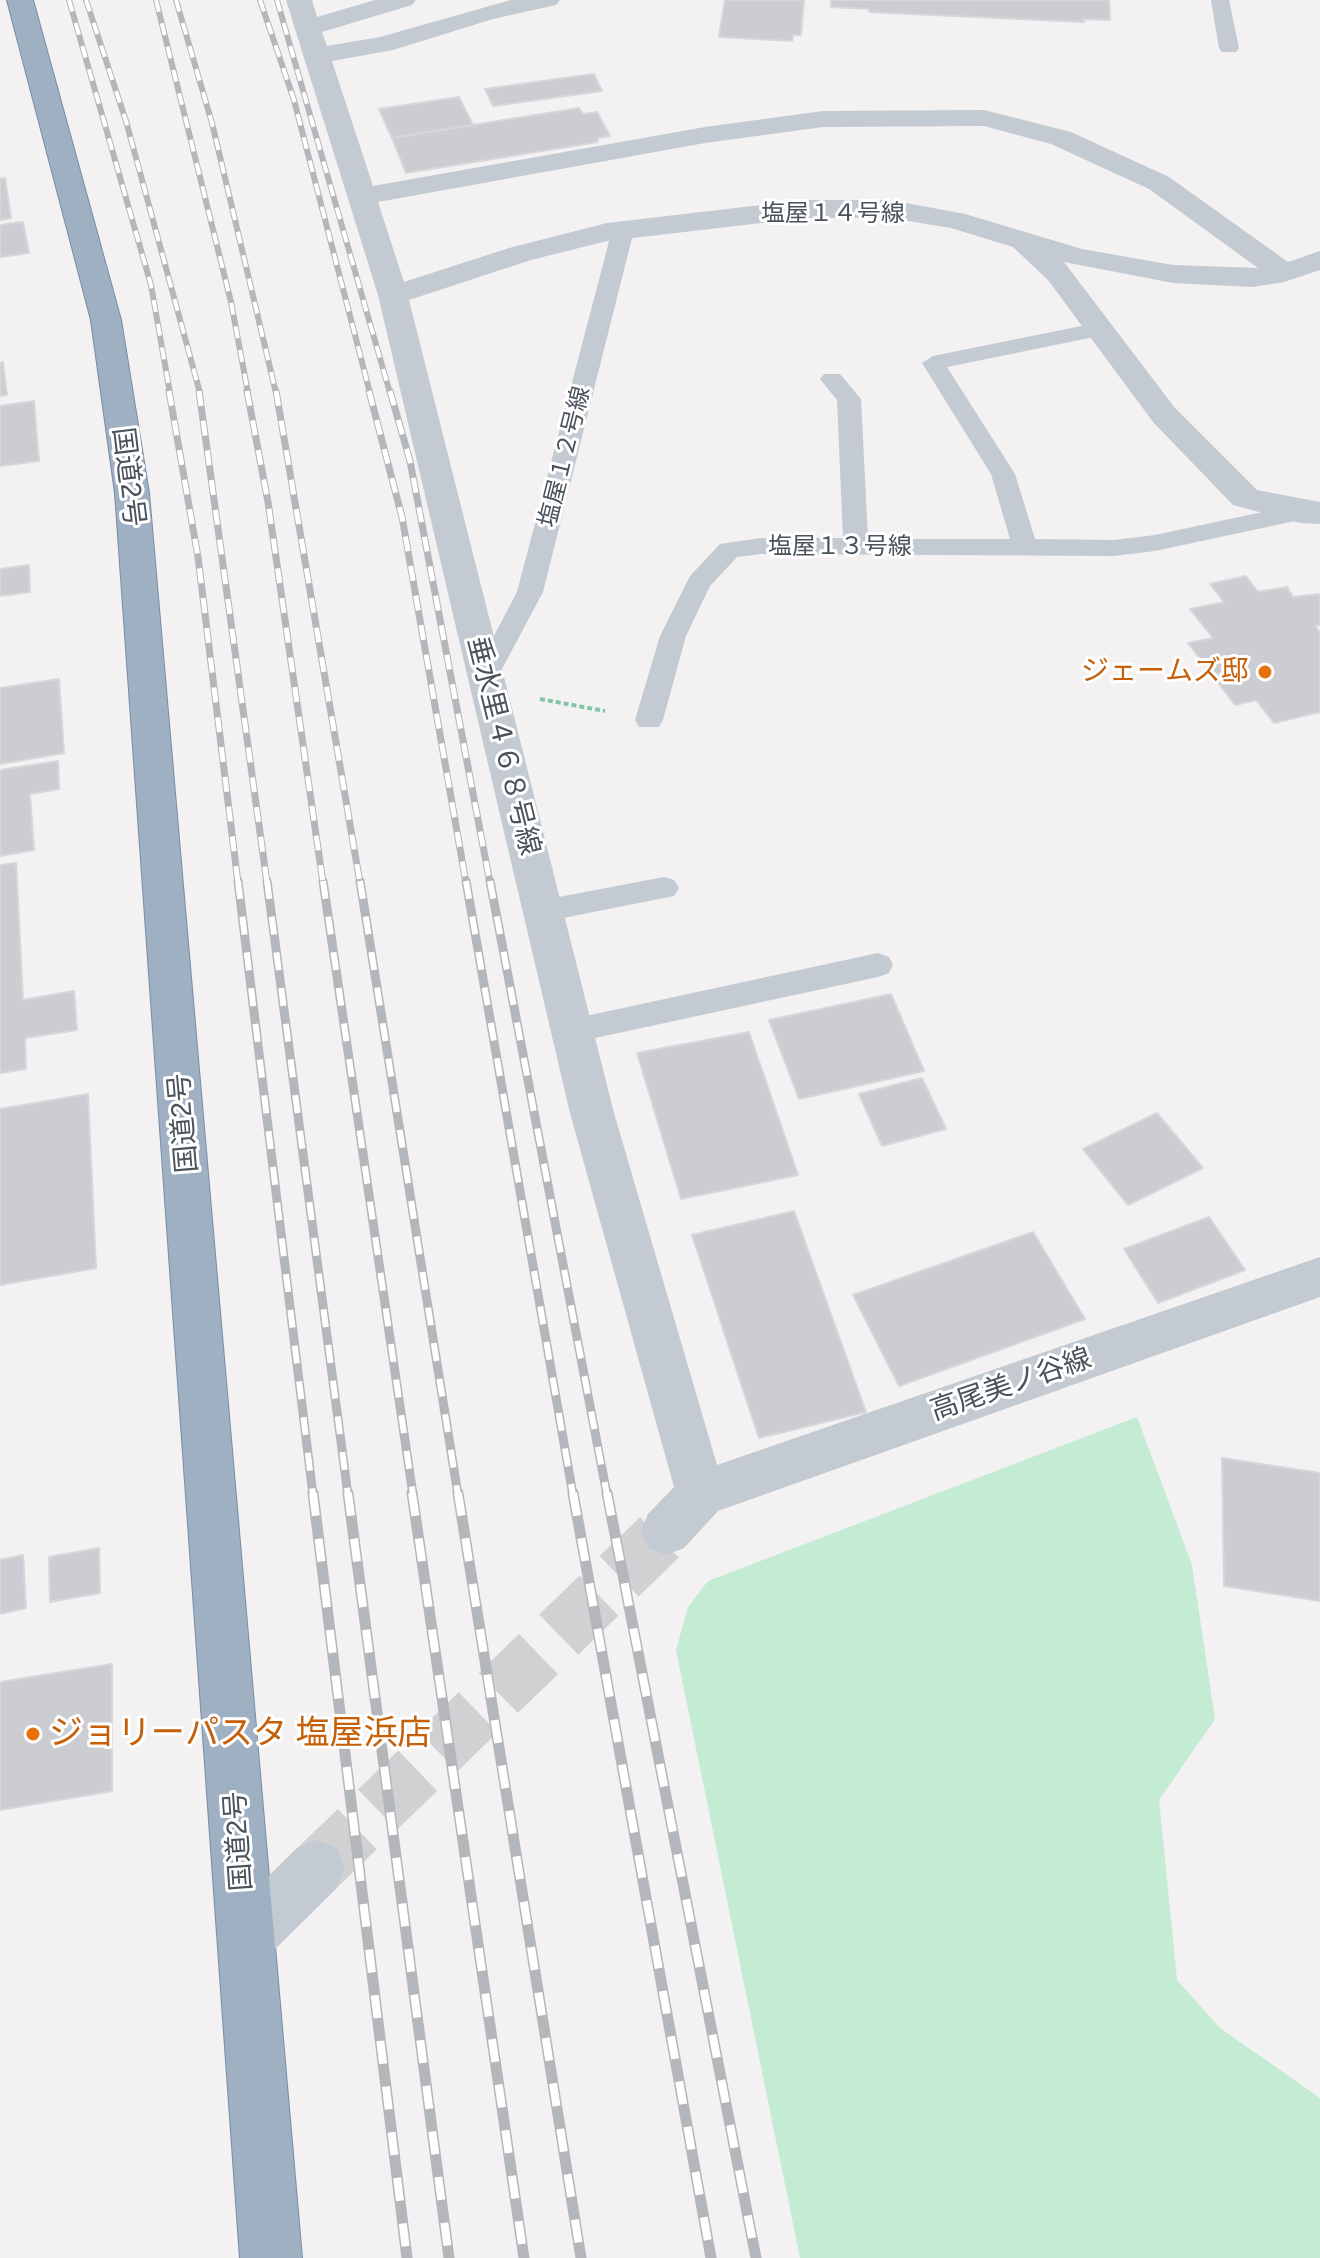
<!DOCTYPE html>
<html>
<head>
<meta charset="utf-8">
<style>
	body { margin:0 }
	canvas { display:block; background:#f3f1f1 }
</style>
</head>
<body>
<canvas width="1320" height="2258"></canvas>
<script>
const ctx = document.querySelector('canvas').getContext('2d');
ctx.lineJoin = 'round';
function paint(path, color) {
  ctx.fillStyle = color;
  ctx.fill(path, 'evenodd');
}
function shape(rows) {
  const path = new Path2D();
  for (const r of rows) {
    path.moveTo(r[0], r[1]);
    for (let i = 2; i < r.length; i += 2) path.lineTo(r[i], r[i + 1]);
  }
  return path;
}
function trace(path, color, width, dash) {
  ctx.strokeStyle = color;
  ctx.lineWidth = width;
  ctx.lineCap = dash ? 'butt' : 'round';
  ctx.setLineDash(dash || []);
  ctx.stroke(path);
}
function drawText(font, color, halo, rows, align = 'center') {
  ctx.font = font + ' Figtree,"Noto Sans JP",sans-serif';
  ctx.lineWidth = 6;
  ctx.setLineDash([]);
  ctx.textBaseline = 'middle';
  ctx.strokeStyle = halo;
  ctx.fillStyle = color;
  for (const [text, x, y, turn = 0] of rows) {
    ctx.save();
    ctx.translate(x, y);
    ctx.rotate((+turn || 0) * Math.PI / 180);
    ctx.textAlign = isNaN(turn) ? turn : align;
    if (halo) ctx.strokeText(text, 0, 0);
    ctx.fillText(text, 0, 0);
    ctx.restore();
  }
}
const green = shape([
	[1137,1417,1192,1565,1215,1719,1159,1800,1177,1980,1220,2028,1320,2098,1320,2258,800,2258,676,1650,688,1607,708,1581]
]);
const building = shape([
	[725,0,804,0,801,35,793,35,792,41,719,37,725,0],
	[831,0,1109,0,1110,20,1083,19,1084,22,869,12,869,9,831,7,831,0],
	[594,74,602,91,493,106,485,89,594,74],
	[459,97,473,125,392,138,379,109,459,97],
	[579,108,583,114,597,112,610,136,597,138,598,142,406,173,392,138,579,108],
	[5,178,11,218,0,220,0,179,5,178],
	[23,222,29,253,0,257,0,225,23,222],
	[3,362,7,395,0,396,0,363,3,362],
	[34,401,39,461,0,466,0,406,34,401],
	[29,565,30,592,0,596,0,569,29,565],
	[1246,576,1258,592,1287,587,1293,597,1320,594,1320,625,1315,626,1320,633,1320,712,1274,723,1256,700,1235,705,1188,643,1213,638,1190,609,1224,602,1210,584,1246,576],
	[59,679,64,753,0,764,0,688,59,679],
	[58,761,59,789,30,794,34,850,0,856,0,770,58,761],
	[16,863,23,1000,74,991,77,1030,25,1038,26,1069,0,1073,0,865,16,863],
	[891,994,924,1071,799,1099,769,1020,891,994],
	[749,1032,798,1175,681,1199,637,1053,749,1032],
	[922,1078,946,1129,882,1146,859,1094,922,1078],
	[88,1094,96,1268,0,1285,0,1109,88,1094],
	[1157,1113,1203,1168,1128,1205,1083,1149,1157,1113],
	[794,1211,866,1412,759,1438,692,1235,794,1211],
	[1209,1217,1245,1270,1158,1303,1124,1249,1209,1217],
	[1033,1232,1085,1319,899,1386,853,1295,1033,1232],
	[1222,1458,1320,1473,1320,1601,1224,1586,1222,1458],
	[99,1548,100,1593,50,1602,49,1557,99,1548],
	[23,1555,26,1608,0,1614,0,1560,23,1555],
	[112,1664,112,1791,0,1810,0,1682,112,1664]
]);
const minorTunnel = shape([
	[317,1868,666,1531]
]);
const path = shape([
	[540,699,605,711]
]);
const service = shape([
	[1211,0,1229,0,1239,48,1236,52,1222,52,1219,48,1211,0],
	[623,224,634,230,543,592,495,682,477,682,473,676,517,592,612,230,623,224],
	[1101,322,1112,329,1109,334,947,367,1015,474,1035,539,1114,540,1155,535,1300,504,1309,506,1312,512,1309,518,1155,551,1114,556,761,554,737,557,710,586,686,636,663,720,659,727,639,727,635,720,660,636,690,576,720,544,761,538,843,538,837,400,820,379,824,374,840,374,861,399,868,539,1010,539,991,474,922,363,933,356,1101,322],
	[664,877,674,880,679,888,674,896,543,922,533,919,528,911,533,903,543,900,664,877],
	[878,953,889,957,893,965,889,973,878,977,572,1043,561,1040,557,1031,561,1022,572,1019,878,953]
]);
const minor = shape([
	[286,0,312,0,317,17,375,0,416,0,412,5,322,32,327,46,380,37,511,0,560,0,556,5,493,19,393,50,332,61,373,186,705,127,823,111,984,110,1071,132,1169,177,1288,262,1320,251,1320,270,1284,282,1252,287,1173,283,1064,262,1175,408,1257,490,1320,502,1320,524,1300,523,1233,505,1153,422,1048,280,1013,247,951,228,890,218,804,218,607,241,531,260,409,300,614,1113,717,1465,1320,1257,1320,1297,718,1511,684,1548,666,1555,648,1548,641,1531,648,1514,674,1487,570,1113,378,295,286,0],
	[984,126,1051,144,1149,189,1258,268,1173,265,1082,249,965,214,890,200,804,200,607,223,509,248,404,282,378,202,705,143,823,127,984,126],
	[317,1840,337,1848,345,1868,337,1888,266,1958,246,1967,226,1958,217,1938,226,1918,297,1848,317,1840]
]);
const trunk = shape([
	[7,0,33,0,121,320,149,493,302,2258,240,2258,115,493,91,320,7,0]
]);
const railFar3 = shape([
	[69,0,151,285,170,393],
	[86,0,126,121,200,393],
	[156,0,231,302,248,393],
	[176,0,212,123,276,393],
	[260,0,294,100,370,393],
	[277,0,390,393]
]);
const railFar2 = shape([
	[169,391,198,557,238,883],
	[199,391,267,883],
	[247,391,268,502,323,883],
	[276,391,360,883],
	[369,391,402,517,466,883],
	[390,391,410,461,490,883]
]);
const railFar1 = shape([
	[238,881,313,1495],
	[267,881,348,1495],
	[323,881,413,1495],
	[360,881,458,1495],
	[466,881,573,1495],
	[490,881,607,1495]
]);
const rail = shape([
	[313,1493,407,2258],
	[348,1493,449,2258],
	[412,1493,524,2258],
	[458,1493,581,2258],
	[573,1493,711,2258],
	[607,1493,756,2258]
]);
const markers = [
	[1265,672,8,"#e8710a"],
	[33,1734,8,"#e8710a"]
];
const farStreetnames = [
	["塩屋１４号線",833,214],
	["塩屋１２号線",565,457,-76],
	["塩屋１３号線",840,547]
];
const streetNames = [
	["国道2号",128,477,83],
	["垂水里４６８号線",503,746,76],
	["国道2号",184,1123,-95],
	["高尾美ノ谷線",1011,1385,-19],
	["国道2号",239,1841,-94]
];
const foodNames = [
	["ジェームズ邸",1249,672]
];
const nearFoodnames = [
	["ジョリーパスタ 塩屋浜店",49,1734]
];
paint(green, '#c4ebd4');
paint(building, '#cbcdd2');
trace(building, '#d5d7db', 2);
trace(minorTunnel, '#d1d1d3', 56, [56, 28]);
trace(trunk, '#788da6', 2);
trace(path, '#7fc6a5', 4, [5, 3]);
paint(service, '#c3cad1');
paint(minor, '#c3cad1');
paint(trunk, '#a0b0c3');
trace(railFar3, '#b3b6ba', 6);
trace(railFar2, '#b3b6ba', 7);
trace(railFar1, '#b3b6ba', 9);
trace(rail, '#b3b6ba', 11);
trace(railFar3, '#fff', 4, [12]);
trace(railFar2, '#fff', 5, [15]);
trace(railFar1, '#fff', 6, [18]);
trace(rail, '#fff', 8, [23]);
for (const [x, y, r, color] of markers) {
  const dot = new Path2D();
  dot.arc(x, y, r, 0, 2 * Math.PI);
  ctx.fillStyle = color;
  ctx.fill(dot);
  trace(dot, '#fff', 3);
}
drawText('24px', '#4a535c', '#fff', farStreetnames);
drawText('28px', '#4a535c', '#fff', streetNames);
drawText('28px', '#c56008', '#fff', foodNames, 'right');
drawText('34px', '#c56008', '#fff', nearFoodnames, 'left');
</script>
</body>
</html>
